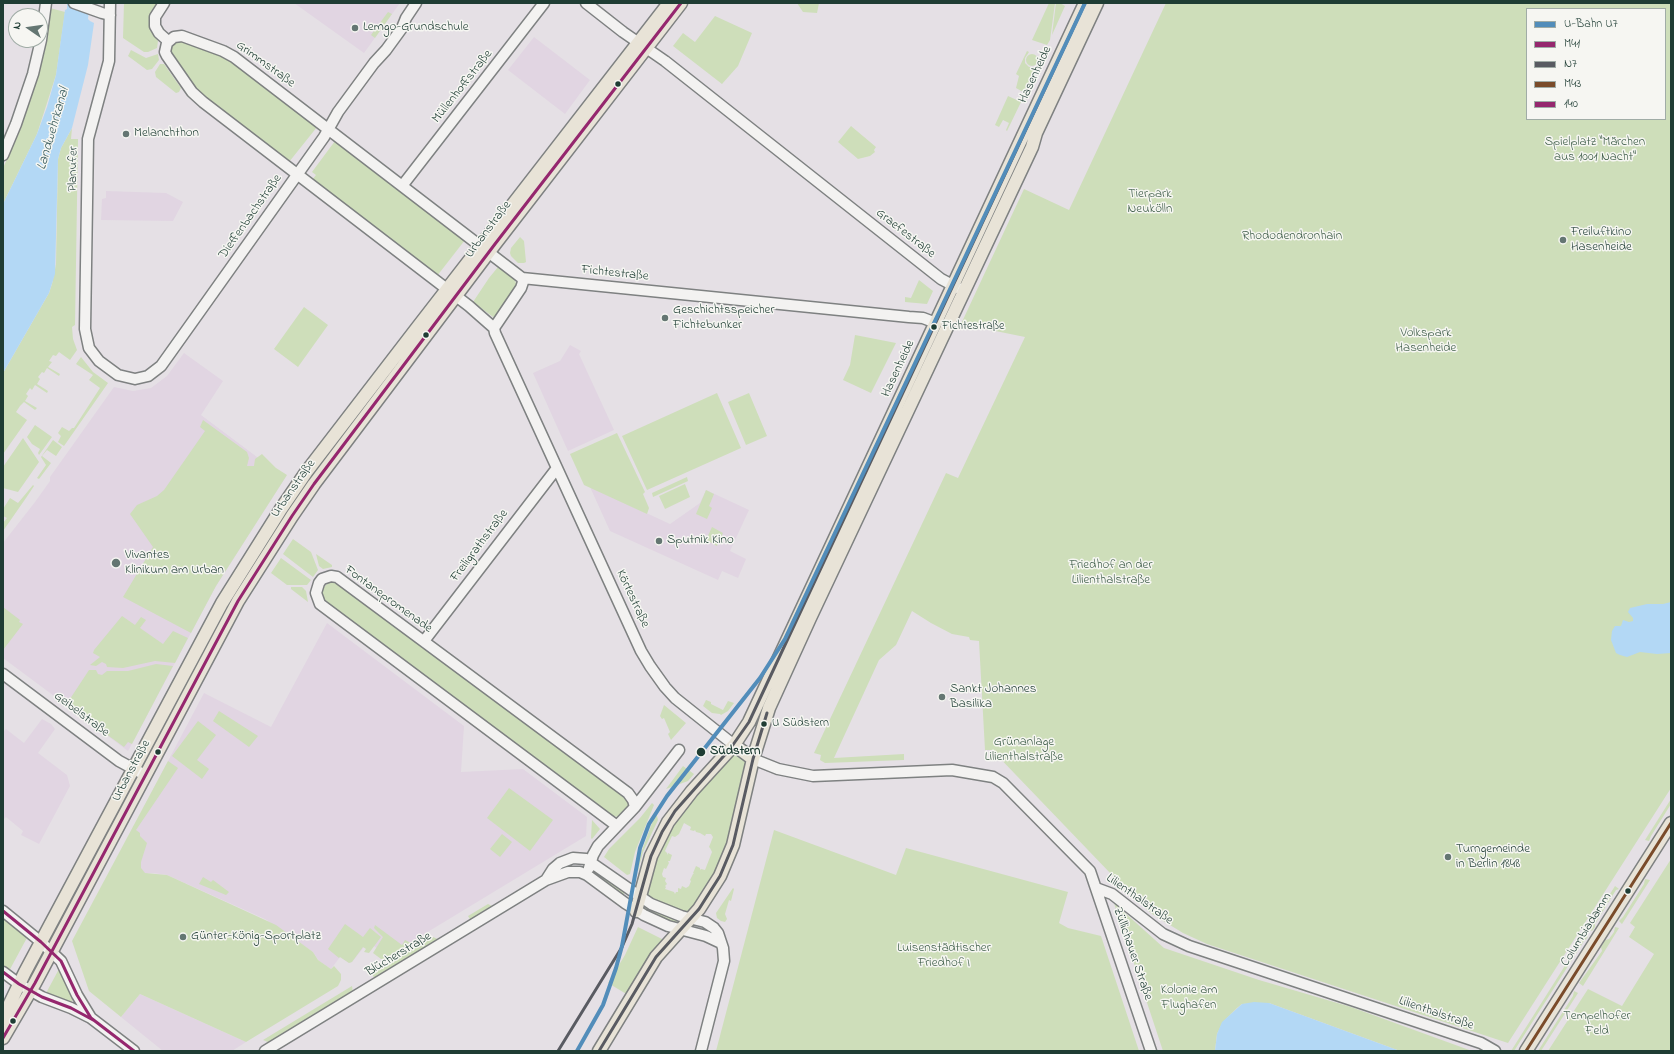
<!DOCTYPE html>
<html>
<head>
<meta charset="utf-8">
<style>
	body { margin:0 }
	#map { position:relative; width:1674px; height:1054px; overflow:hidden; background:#e5e0e5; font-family:"Indie Flower",sans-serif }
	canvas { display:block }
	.frame { position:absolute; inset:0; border:4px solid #1f3d34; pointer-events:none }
	.legend { position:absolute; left:1526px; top:8px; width:140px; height:112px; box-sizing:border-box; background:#f6f6f2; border:1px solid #a0aca6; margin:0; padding:5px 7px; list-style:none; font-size:12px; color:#1f3d34 }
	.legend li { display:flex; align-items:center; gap:8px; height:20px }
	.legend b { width:20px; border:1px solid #a0aca6 }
	.north { position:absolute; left:8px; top:8px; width:40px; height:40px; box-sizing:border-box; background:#f6f6f2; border:1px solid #a0aca6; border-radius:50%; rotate:283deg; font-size:11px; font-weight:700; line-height:16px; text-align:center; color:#1f3d34 }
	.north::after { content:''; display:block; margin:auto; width:14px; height:18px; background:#647672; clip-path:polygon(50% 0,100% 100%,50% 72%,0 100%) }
</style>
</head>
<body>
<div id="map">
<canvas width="1674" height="1054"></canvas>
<div class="frame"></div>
<ul class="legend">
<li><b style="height:5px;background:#528dba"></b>U-Bahn U7</li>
<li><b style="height:5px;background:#95276e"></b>M41</li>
<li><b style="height:5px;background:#595b62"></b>N7</li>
<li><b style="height:5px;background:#7a4b2a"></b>M43</li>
<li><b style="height:5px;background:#95276e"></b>140</li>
</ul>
<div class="north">N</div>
</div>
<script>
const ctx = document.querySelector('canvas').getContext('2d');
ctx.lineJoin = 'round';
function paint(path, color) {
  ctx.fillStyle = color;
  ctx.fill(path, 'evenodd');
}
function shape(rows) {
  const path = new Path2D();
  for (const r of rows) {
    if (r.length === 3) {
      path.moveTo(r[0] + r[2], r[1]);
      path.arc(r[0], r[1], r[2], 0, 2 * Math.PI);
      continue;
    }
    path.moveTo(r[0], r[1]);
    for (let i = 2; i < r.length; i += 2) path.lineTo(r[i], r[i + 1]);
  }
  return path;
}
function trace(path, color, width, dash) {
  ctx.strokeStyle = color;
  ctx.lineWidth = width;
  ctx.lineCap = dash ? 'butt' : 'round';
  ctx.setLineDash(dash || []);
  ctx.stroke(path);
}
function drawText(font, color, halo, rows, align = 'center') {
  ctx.font = font + ' "Indie Flower",sans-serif';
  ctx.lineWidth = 3;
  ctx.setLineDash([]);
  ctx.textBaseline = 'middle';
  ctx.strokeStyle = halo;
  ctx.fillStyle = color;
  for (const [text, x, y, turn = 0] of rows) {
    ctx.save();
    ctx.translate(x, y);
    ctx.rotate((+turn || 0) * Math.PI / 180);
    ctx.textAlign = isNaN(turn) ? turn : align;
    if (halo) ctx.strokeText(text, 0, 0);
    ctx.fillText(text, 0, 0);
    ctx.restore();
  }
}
const built = shape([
	[294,3,400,3,364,53],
	[534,37,590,80,565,114,508,70],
	[106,191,166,193,183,202,173,221,101,220,102,199,106,198],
	[570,345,581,351,579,354,614,430,568,451,533,373,560,361],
	[184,353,223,381,201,415,285,478,216,586,128,751,3,658,3,543,35,502,50,481,50,477,114,387,133,391,151,388,167,376],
	[590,487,670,524,700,503,706,490,749,510,730,551,746,559,738,578,722,571,718,580,610,531],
	[327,623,464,726,461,772,523,769,587,817,586,836,388,956,368,942,352,962,349,963,340,957,331,969,319,961,313,952,265,919,167,875,153,873,139,874,131,831,204,693,271,727],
	[42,719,51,724,55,729,38,753,67,775,70,786,39,844,21,835,23,831,6,817,3,820,3,732,6,729,24,743],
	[140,994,246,1042,232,1051,163,1051,121,1017]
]);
const green = shape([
	[124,3,157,3,152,10,149,22,150,30,158,41,157,48,148,52,144,52,123,38],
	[797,3,819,3,817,13,803,12],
	[1049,3,1055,3,1050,40,1047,45,1032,40],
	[1056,3,1060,3,1065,6,1052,35],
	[1166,3,1671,3,1671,788,1508,1043,1207,944,1183,933,1152,914,1136,900,992,750,985,750,979,641,970,640,969,637,952,634,931,623,912,611,896,645,879,660,834,758,904,754,904,760,825,763,820,760,821,755,814,753,946,473,958,478,1025,337,961,324,1024,189,1069,210],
	[1527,9,1665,9,1665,119,1527,119],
	[50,8,65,12,56,75,37,134,3,204,3,168,12,148,10,145,12,141,16,140,21,128,33,90,37,79,34,77,39,72,46,41],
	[388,12,392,14,375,38,371,35],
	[715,16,752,33,738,66,722,84,673,46,683,33,695,42],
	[178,40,218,54,231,61,317,127,289,162,200,94,169,51,171,42],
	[131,50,146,58,158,54,159,60,152,69,147,70,128,56],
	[1027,51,1029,52,1025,58,1025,63,1029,67,1037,67,1025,93,1016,88,1019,76,1016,74],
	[1032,60,6],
	[160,64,164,64,181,88,179,92,176,93,156,77,155,72],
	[1008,96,1021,102,1007,131,1006,130,1009,123,1003,120,999,127,995,125],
	[851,126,876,147,874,150,875,152,870,156,858,159,838,142],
	[72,128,71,139,78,139,75,325,72,327,73,339,77,350,70,360,59,352,56,356,53,355,49,361,52,362,48,367,60,374,59,376,47,368,44,373,42,372,38,377,40,379,37,384,48,391,47,393,35,385,32,390,30,388,26,394,28,396,25,401,37,408,35,410,24,402,20,406,16,412,27,420,3,454,3,373,49,293,52,284,56,264,58,159,61,148],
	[335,141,465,240,437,276,312,180,316,175,312,172],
	[520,237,524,241,526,262,524,263,518,263,511,256,510,253,511,248],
	[498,267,514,279,517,285,497,316,493,317,473,302,489,278],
	[919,280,933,291,927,304,905,302,905,297,911,298],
	[304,307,328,325,298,367,274,349],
	[855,335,896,343,871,393,843,380,850,365],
	[81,357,93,372,108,383,64,446,58,442,61,436,58,433,62,427,69,431,72,428,74,428,100,388,89,380,93,375,76,364],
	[717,393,741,448,647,490,622,436],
	[749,393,767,436,746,445,728,402],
	[203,420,247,452,249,458,247,466,254,466,255,459,262,454,276,468,287,475,216,586,191,633,123,597,153,547,130,514,137,505,157,496,164,490,205,431,200,427],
	[35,425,52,437,39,455,38,453,40,449,32,444,27,437],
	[617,433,645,492,643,494,649,508,647,514,584,485,570,454],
	[23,438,39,462,18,492,3,488,3,467],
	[53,440,62,447,56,456,47,450,42,456,51,463,39,479,37,478,46,465,41,457],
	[687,477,688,481,653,497,652,493],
	[685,484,690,497,665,509,659,496],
	[33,485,34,486,26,498,3,531,3,523,7,518,3,516,3,509,10,498,18,503],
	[706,490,714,494,709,506,712,508,707,519,696,514],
	[280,516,285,519,162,736,157,733,222,610],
	[712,527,723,533,717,546,706,540],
	[293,539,311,552,318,570,313,577,283,554],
	[316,554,332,565,332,567,323,569,319,566],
	[281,558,311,580,307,585,287,585,271,573],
	[329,582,337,583,626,798,630,805,629,808,619,817,613,816,325,601,321,595,322,589],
	[291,587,302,587,306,591,308,602,291,589],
	[3,607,20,620,19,622,23,624,3,650],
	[122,616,135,625,141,617,146,620,140,628,163,644,173,631,188,638,175,663,155,661,123,668,107,667,106,664,102,662,96,666,90,665,100,657,93,653,94,650],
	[156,664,173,666,132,744,128,742,124,747,66,705,89,670,96,670,98,674,102,675,107,671,128,671],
	[706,700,711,702,711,704,723,710,728,701,734,703,728,711,721,715,720,714,712,713,703,706],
	[664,705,686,723,671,740,668,734,670,732,664,718,662,719,660,716],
	[219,711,258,736,249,747,213,721],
	[198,721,216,735,197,760,209,769,202,779,172,756],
	[733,754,746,762,727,845,716,873,701,896,688,912,675,908,648,896,648,894,659,851,675,821,702,788],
	[684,823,691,827,690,830,694,831,695,830,696,832,700,833,705,836,706,834,711,834,713,837,709,847,710,848,712,852,705,870,701,869,700,870,700,868,696,866,693,873,694,874,693,874,690,880,691,881,689,886,686,888,682,886,681,889,678,888,678,892,676,892,675,894,674,892,665,889,666,887,665,886,667,884,665,881,666,878,663,877,662,874,664,868,666,869,669,863,668,861,670,861,672,855,668,853,667,855,667,853,665,851,672,836,675,837,679,834],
	[168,761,178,768,136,830,140,833,140,836,147,843,141,862,141,868,145,873,167,875,276,925,313,952,318,960,331,969,334,966,341,974,341,980,338,986,246,1042,140,994,121,1017,89,991,72,941],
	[683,766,694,774,688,781,666,789],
	[130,785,132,786,117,814,113,827,83,883,79,881],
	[509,788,553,820,530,851,487,818],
	[1671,799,1671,804,1651,836,1649,841,1645,840],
	[652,803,654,805,635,852,630,874,627,875,604,857,609,849,640,818],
	[656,812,658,820,643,852,638,871,636,870,641,853],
	[592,820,600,829,592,839,591,838],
	[774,830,896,875,906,848,1068,892,1059,923,1068,928,1101,936,1139,1051,716,1051],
	[502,834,512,842,500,857,490,849],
	[1671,859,1671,1051,1548,1051,1588,989,1622,1006,1654,954,1629,937,1635,927,1630,923],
	[593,868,625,890,623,897,593,874],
	[203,877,211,882,213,880,229,892,226,895,199,884],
	[1645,879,1650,880,1622,924,1619,921,1623,917,1644,884],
	[1615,886,1619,889,1616,890,1595,924,1595,927,1592,931,1588,929],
	[733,888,734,889,731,901,729,900,725,914,727,919,725,922,721,921,717,918,716,913],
	[1114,903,1164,948,1259,980,1351,1007,1472,1051,1400,1051,1269,1003,1242,1004,1237,1008,1223,1022,1217,1034,1215,1051,1163,1051],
	[488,904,494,907,471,921,468,916],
	[646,906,677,920,677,923,675,924,655,916,645,910],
	[3,913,29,934,8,973,3,970],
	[345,924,363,937,370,928,381,937,369,953,364,952,366,949,363,947,352,962,349,963,340,957,339,958,328,949],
	[375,925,402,945,405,940,411,943,384,959,381,959,373,953,383,937,374,928],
	[638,927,664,940,628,995,608,983,625,955],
	[1615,927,1619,928,1583,986,1579,983,1602,951,1601,947,1605,940,1609,939,1614,932],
	[1585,934,1588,937,1584,941,1514,1051,1511,1051],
	[433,937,440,940,375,979,372,974],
	[59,969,73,998,72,1002,45,995],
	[352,986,353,993,270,1043,263,1040],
	[1574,991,1578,993,1541,1051,1538,1051,1573,996]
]);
const water = shape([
	[67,3,90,3,88,19,90,21,94,23,88,65,72,128,61,148,58,159,55,274,49,293,3,373,3,204,37,134,47,107,56,75,65,10,67,9],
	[1671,602,1671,653,1657,654,1640,652,1627,657,1620,655,1616,653,1611,640,1612,631,1615,626,1621,626,1623,620,1629,622,1633,621,1633,618,1628,612,1630,608,1647,604,1663,604],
	[1254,1002,1269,1003,1400,1051,1215,1051,1217,1034,1222,1022,1242,1004]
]);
const minor = shape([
	[74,3,102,13,110,15],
	[110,3,109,61,88,139,85,329,89,348,99,361,118,375,135,379,148,376,161,366,324,137,338,112,374,63,386,50,402,28,406,18,416,3],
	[164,3,155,17,155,26,159,33,168,41],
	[586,3,623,32,665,61,941,279,960,289],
	[3,155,16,124,33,74,41,40,46,3],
	[402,186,544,3],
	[494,328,521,288,523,282,522,278],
	[424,641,557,468],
	[3,674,119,761,145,775],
	[734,745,675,698,665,687,650,666,641,651,495,333,494,328,469,306,203,102,192,92,167,56,165,52,167,43,174,37,182,36,223,51,234,57,522,278,909,317,923,318,936,323],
	[753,759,778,769,813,776,952,770,993,777,1003,783,1090,871,1151,1051],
	[617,826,320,604,316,593,319,583,322,579,331,576,337,577,628,793,633,800,635,807],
	[589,868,593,855,598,846,635,807,679,750],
	[546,880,553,869,560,863,573,858,586,859,651,904,681,916,705,922,714,928,718,933,723,948,724,961,701,1051],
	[1096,888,1112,894,1163,934,1189,946,1481,1043,1495,1051],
	[3,911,41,942,61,961,77,995,91,1018],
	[3,972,19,984,42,997,71,1008,91,1018,134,1051],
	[265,1051,546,880,568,872,580,872,587,875,625,903,644,915,668,926,706,936,721,943]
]);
const major = shape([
	[734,745,753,759],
	[636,911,651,856,668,822,692,791,734,745,749,722,1085,3],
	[3,1018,25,972,222,603,281,509,307,471,417,328,669,3],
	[3,1038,35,983,238,601,292,516,314,484,495,244,681,3],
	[599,1051,656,957,699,909,720,876,733,845,753,759,769,708,810,618,1032,147,1036,133,1097,3],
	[1526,1051,1671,823]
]);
const bus1 = shape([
	[3,1038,35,983,238,601,292,516,314,484,495,244,681,3]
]);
const bus2 = shape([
	[558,1051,622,947,632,924,651,856,662,832,675,811,730,749,749,722,1085,3],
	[599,1051,656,957,699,909,720,876,733,845,753,759,767,713]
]);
const bus3 = shape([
	[1526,1051,1671,823]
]);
const bus4 = shape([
	[3,911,41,942,61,961,77,995,91,1018,134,1051],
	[3,972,19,984,42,997,71,1008,95,1021]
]);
const metro1 = shape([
	[577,1051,603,1005,616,968,622,946,640,848,649,824,667,796,760,678,785,639,1085,3]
]);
const markers = [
	[355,28,4,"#647672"],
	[618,84,3.5,"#1f3d34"],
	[126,134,4,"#647672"],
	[1563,240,4,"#647672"],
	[665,318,4,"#647672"],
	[934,327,3.5,"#1f3d34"],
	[426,335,3.5,"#1f3d34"],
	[659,541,4,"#647672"],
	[116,563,5,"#647672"],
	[942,697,4,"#647672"],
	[764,724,3.5,"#1f3d34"],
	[158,752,3.5,"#1f3d34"],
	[701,752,5,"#1f3d34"],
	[1448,857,4,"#647672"],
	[1628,891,3.5,"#1f3d34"],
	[183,937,4,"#647672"],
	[13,1021,3.5,"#1f3d34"]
];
const busNames = [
	["Fichtestraße",942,327],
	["U Südstern",772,724]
];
const poiNames = [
	["Lemgo-Grundschule",363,28],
	["Melanchthon",134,134],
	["Freiluftkino",1571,233],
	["Hasenheide",1571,248],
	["Geschichtsspeicher",673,311],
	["Fichtebunker",673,326],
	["Sputnik Kino",667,541],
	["Vivantes",125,556],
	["Klinikum am Urban",125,571],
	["Sankt Johannes",950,690],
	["Basilika",950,705],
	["Turngemeinde",1456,850],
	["in Berlin 1848",1456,865],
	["Günter-König-Sportplatz",191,937]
];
const streetNames = [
	["Grimmstraße",265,65,36],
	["Hasenheide",1036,75,-65],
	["Müllenhoffstraße",463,87,-52],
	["Planufer",74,169,-89],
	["Dieffenbachstraße",251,217,-55],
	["Urbanstraße",489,230,-53],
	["Graefestraße",905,234,38],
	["Fichtestraße",615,274,6],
	["Hasenheide",899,369,-65],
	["Urbanstraße",294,489,-55],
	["Freiligrathstraße",480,546,-53],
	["Körtestraße",632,599,65],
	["Fontanepromenade",388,600,36],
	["Geibelstraße",81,715,37],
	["Urbanstraße",132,771,-62],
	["Lilienthalstraße",1139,900,35],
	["Columbiadamm",1587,930,-58],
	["Züllichauer Straße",1132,954,71],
	["Blücherstraße",399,955,-31],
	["Lilienthalstraße",1436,1014,19]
];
const parkNames = [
	["Spielplatz \"Märchen",1595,143],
	["aus 1001 Nacht\"",1595,158],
	["Tierpark",1150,195],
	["Neukölln",1150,210],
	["Rhododendronhain",1292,237],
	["Volkspark",1426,334],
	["Hasenheide",1426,349],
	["Friedhof an der",1111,566],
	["Lilienthalstraße",1111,581],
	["Grünanlage",1024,743],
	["Lilienthalstraße",1024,758],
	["Luisenstädtischer",944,949],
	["Friedhof I",944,964],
	["Kolonie am",1189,991],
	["Flughafen",1189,1006],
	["Tempelhofer",1597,1017],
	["Feld",1597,1032]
];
const stopNames = [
	["Südstern",710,752]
];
const waterNames = [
	["Landwehrkanal",54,129,-74]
];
paint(built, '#e1d5e2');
paint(green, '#cedeba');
paint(water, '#b3d8f5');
trace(minor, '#7e8181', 13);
trace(major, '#7e8181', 15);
trace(minor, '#f3f2f1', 10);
trace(major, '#e8e3d7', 12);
trace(bus1, '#95276e', 3);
trace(bus2, '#595b62', 3);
trace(bus3, '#7a4b2a', 3);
trace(bus4, '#95276e', 3);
trace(metro1, '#528dba', 4);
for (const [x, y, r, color] of markers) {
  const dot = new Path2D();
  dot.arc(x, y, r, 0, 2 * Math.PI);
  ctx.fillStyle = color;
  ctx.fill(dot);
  trace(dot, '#f6f6f2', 1.5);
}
drawText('12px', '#1f3d34', '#f6f6f2', busNames, 'left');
drawText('13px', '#1f3d34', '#f6f6f2', poiNames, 'left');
drawText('13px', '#1f3d34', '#f6f6f2', streetNames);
drawText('13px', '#3e5d48', '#f6f6f2', parkNames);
drawText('bold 13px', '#1f3d34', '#f6f6f2', stopNames, 'left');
drawText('italic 14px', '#385b5c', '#f6f6f2', waterNames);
</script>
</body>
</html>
